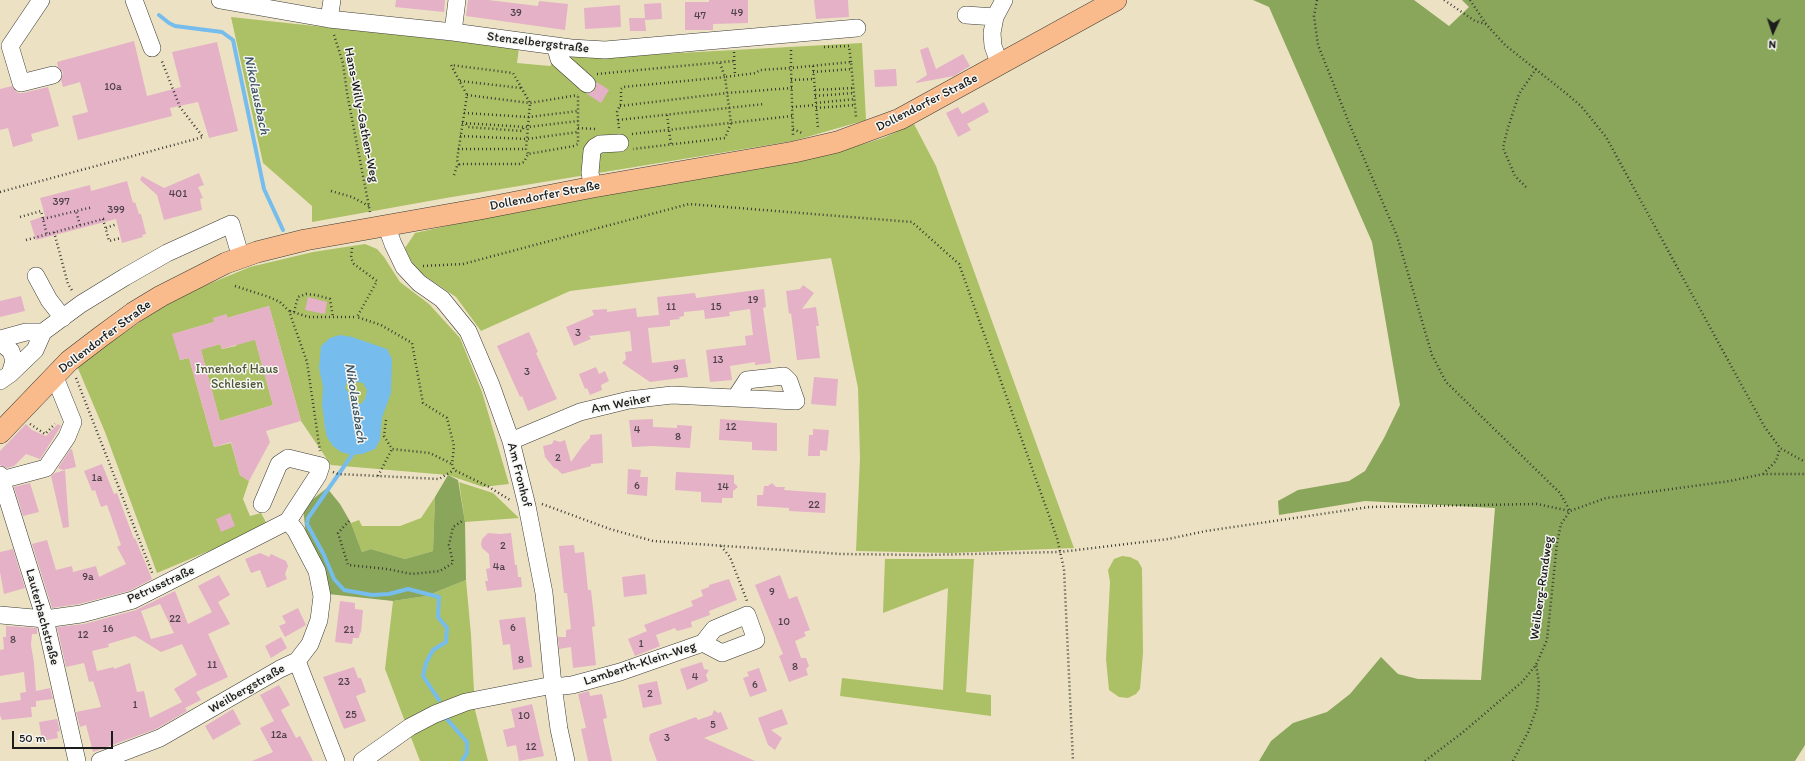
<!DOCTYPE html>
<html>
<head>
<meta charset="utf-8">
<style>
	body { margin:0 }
	#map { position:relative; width:1805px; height:761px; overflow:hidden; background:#ece2c3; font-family:Itim,sans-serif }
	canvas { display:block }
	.north { position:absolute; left:1753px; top:12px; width:40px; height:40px; -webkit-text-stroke:3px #f6f6f2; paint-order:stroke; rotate:183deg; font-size:11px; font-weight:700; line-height:16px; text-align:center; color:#1c1c1c }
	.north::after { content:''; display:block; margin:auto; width:14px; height:18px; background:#1c1c1c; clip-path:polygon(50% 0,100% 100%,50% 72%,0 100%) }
	.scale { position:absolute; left:12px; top:731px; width:101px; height:18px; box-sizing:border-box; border:2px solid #1c1c1c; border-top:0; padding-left:5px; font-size:12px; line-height:14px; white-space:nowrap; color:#1c1c1c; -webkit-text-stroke:3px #f6f6f2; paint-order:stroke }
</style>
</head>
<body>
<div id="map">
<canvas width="1805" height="761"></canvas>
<div class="north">N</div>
<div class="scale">50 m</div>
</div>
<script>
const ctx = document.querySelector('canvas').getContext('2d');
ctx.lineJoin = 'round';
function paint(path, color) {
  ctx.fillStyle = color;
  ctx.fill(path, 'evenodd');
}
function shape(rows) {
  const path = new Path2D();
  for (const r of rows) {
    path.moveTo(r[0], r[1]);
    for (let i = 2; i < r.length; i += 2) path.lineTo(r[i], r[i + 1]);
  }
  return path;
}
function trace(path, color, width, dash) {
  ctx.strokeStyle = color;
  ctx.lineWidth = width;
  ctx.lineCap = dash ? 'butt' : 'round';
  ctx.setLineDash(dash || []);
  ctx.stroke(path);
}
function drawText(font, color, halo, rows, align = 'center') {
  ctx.font = font + ' Itim,sans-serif';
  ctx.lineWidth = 3;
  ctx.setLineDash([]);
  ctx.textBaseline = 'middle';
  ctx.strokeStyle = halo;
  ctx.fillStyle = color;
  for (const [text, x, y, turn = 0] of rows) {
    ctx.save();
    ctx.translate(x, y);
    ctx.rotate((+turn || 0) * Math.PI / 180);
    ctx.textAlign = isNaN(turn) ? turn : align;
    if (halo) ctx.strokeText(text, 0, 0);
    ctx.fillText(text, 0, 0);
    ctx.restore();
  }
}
const green = shape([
	[231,17,519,48,517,63,550,66,561,54,588,58,862,43,866,120,793,141,446,198,312,222,312,206,263,163],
	[914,124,936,166,1074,548,950,553,856,551,860,458,858,388,831,258,570,291,481,331,456,297,422,274,411,261,405,248,415,233,541,205,828,155,883,138],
	[365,244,377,249,384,257,400,282,429,304,460,338,482,392,509,484,483,487,448,475,331,465,301,421,269,306,227,318,226,314,214,322,173,334,180,360,189,358,214,447,231,443,240,475,249,481,243,499,250,516,261,513,268,526,157,573,105,432,77,366,161,307,182,295,250,267,313,252],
	[249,317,273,405,220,421,196,332,205,329,210,347,220,344,222,349,236,346],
	[459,482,493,493,519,518,465,522],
	[435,497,433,551,405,559,371,549,362,552,351,523,359,520,362,526,400,526,421,518],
	[1122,556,1130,557,1138,561,1142,568,1143,653,1140,689,1136,694,1128,698,1119,697,1109,690,1106,659,1110,582,1108,570,1114,559],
	[885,559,974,559,966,692,991,695,991,716,840,696,842,678,943,690,948,588,883,613],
	[466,580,471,635,475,710,488,761,420,761,385,669,393,601,426,596]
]);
const forest = shape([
	[1253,0,1414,0,1449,26,1469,7,1462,0,1805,0,1805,745,1795,761,1259,761,1271,741,1293,723,1327,712,1350,694,1381,657,1398,674,1418,679,1481,680,1495,508,1365,501,1279,515,1278,501,1298,490,1349,481,1365,471,1384,438,1400,405,1372,242,1269,7],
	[448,475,458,480,465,522,466,580,426,596,393,601,328,594,306,536,303,507,327,488,340,504,351,523,362,552,371,549,405,559,433,551,435,497]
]);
const water = shape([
	[340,335,352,337,387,349,392,359,391,393,382,418,380,440,375,449,362,454,352,455,341,452,333,446,327,437,325,428,322,404,323,387,319,368,321,346,330,338],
	[351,381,363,383,367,390,365,399,361,404,354,404,348,399,349,393,345,388,347,382]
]);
const stream = shape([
	[159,15,169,23,175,26,222,32,233,40,264,189,283,230],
	[351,451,352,455,308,518,307,524,324,555,334,579,344,590,372,595,389,594,408,589,439,597,438,617,447,628,446,642,433,650,426,663,423,676,439,700],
	[446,718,467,742,467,753,462,761]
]);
const building = shape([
	[396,0,445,0,444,12,395,7],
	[468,0,488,0,538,6,539,1,568,4,565,30,466,16],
	[709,0,748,0,748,23,713,24,713,30,685,30,685,2,709,2],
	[814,0,848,0,849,17,816,19],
	[661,3,662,19,645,20,646,31,630,31,629,18,645,18,644,4],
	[620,5,621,27,585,29,584,8],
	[134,41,147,96,181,87,172,52,217,42,238,131,209,138,198,102,170,108,172,116,78,140,72,116,88,112,80,82,63,87,61,80,63,72,58,67,57,62],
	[928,47,936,69,963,54,970,66,954,76,916,83,916,82,927,75,920,50],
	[896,69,897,86,875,87,874,70],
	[597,82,609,90,601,103,587,94,595,90],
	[12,86,18,93,23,93,48,87,59,126,31,134,33,141,13,147,8,128,0,130,0,89],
	[984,102,989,112,967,124,971,130,958,137,946,113,958,107,962,114],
	[199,173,204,185,198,187,203,198,200,199,202,210,164,220,157,195,140,180,142,176,164,188],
	[127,181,133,203,135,202,139,214,141,214,146,234,142,235,143,237,122,243,116,219,36,240,30,221,45,216,40,198,90,185,91,191],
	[803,285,814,293,802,309,816,307,819,326,816,326,820,358,797,360,791,313,789,314,786,291,800,289],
	[764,289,766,307,763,308,771,363,755,365,755,362,730,366,732,380,710,382,706,350,746,345,745,336,753,335,750,309,729,312,730,316,705,319,704,310,684,312,684,316,679,317,680,319,670,320,670,326,648,328,652,363,685,359,688,377,650,382,622,363,626,359,625,352,632,351,630,331,589,336,591,339,574,346,566,327,594,315,592,310,607,309,607,312,636,308,637,317,659,315,657,297,695,293,696,298],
	[21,296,25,311,0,317,0,301],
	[308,297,327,302,325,314,305,310],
	[269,306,301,421,266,431,270,442,249,481,240,475,231,442,214,447,189,358,180,360,172,334,214,322,213,318,226,314,227,318],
	[255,340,273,405,220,421,201,350,220,344,222,349],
	[529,332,538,352,536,353,557,399,528,411,522,396,520,397,515,386,497,346],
	[596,367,599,374,605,371,609,381,601,385,602,390,590,395,587,388,585,389,579,374],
	[814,377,838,379,836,406,811,404],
	[653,419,653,427,677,428,677,425,692,426,690,448,653,446,632,447,629,420],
	[720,419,777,423,777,451,752,450,752,442,719,440],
	[26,424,32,430,46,436,58,424,61,426,40,459,26,454,14,466,7,468,0,465,0,451],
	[813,429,829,430,827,451,820,450,820,456,808,456,809,435,813,435],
	[602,434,603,463,591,464,591,466,562,474,557,469,554,468,545,457,543,446,552,444,554,440,560,442,565,440,571,462,583,445,590,438,590,435],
	[72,449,76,467,63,470,58,468,70,450],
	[102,464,114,494,117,493,134,539,135,538,152,579,129,591,79,604,52,608,32,544,47,540,56,570,72,566,73,572,96,566,99,577,126,564,117,547,121,545,107,505,101,507,95,490,92,491,84,471],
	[628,469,641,470,640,477,648,477,647,496,627,494],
	[65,470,69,527,63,528,51,476,55,473],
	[676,472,734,475,734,483,738,487,733,491,733,498,722,498,722,503,701,502,701,492,675,490],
	[30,483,39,512,23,516,14,487],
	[772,483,776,487,785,487,784,490,826,493,825,513,789,511,789,508,757,506,757,495,763,495,764,486,768,486],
	[230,513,235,526,221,532,216,519],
	[488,533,500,534,511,533,515,565,517,565,518,577,521,577,522,587,487,591,485,581,488,581,486,569,490,568,489,554,482,548,481,544,482,539],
	[574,545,575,553,584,552,588,590,591,590,595,626,592,627,596,665,573,668,571,647,559,649,558,637,566,637,566,630,571,629,567,593,564,593,559,546],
	[13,549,25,588,4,594,0,572,0,552],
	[260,553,269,557,271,554,286,561,288,566,285,574,287,579,267,588,260,570,251,573,245,559],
	[645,574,647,594,624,597,622,577],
	[219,575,230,595,218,602,230,624,208,634,228,677,196,692,201,700,185,708,187,711,156,729,93,752,86,725,80,727,76,712,101,707,93,681,89,682,84,663,66,667,57,627,84,624,136,610,175,591,188,624,212,612,198,586],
	[160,604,174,633,151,639,141,611],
	[135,636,161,652,182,644,197,675,174,689,182,702,150,718,144,691,137,692,130,663,114,669,114,667,97,671,92,651,109,647,108,644],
	[780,575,789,599,797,596,810,630,804,632,806,636,795,641,801,658,806,658,809,666,806,669,808,675,789,682,779,656,783,654,755,585],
	[729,579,737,600,709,611,710,615,691,622,692,627,677,631,675,628,656,635,660,646,635,656,628,639,647,631,644,625,693,606,691,601,703,596,701,590,709,587,709,585],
	[340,601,355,603,355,609,363,610,361,633,360,632,359,638,353,638,352,644,335,642],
	[298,608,306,625,285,637,279,626,286,623,282,616],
	[525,617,532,667,513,670,510,644,503,645,499,620],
	[6,626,37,628,37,634,32,634,31,645,34,663,36,691,50,688,53,699,36,701,36,707,31,707,32,717,2,720,0,715,0,703,21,700,20,693,26,692,24,672,0,676,0,650,4,649,3,637,6,637],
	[281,637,287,648,271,658,265,646],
	[702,662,704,669,709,670,706,675,708,681,687,690,680,669],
	[354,667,358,678,361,678,366,692,356,696,366,721,344,729,323,677],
	[759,668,767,691,750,697,743,678,749,676,747,672],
	[657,681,662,704,643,708,638,685],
	[279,685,290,705,281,710,296,738,300,736,313,761,252,761,273,752,260,728,274,721,260,695],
	[589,691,590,696,602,694,607,718,603,719,612,761,588,761,581,729,586,728,578,694],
	[532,704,544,756,519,761,516,745,507,747,503,730,515,727,511,709],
	[233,709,241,724,213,740,205,726],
	[782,709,788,724,771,730,782,738,775,750,768,745,758,718],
	[714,710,718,713,721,712,728,729,704,738,755,761,657,761,649,739,650,734,696,717,698,720,712,715],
	[57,719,60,731,57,732,58,738,42,741,39,722]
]);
const path = shape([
	[1317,0,1314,16,1318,45,1349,123,1397,236,1432,355,1446,382,1560,493,1570,511],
	[1444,0,1475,21,1486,24],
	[1470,0,1486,24,1505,45,1567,94,1581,106,1606,137,1764,426,1780,448,1805,462],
	[334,35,343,63,347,93,370,212],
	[824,47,849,46,851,62],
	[791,50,791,68,851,62,856,117],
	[734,52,735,76],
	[720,63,725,77,756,73,760,70,791,68,793,136],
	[813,66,818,129],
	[813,72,852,69],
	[597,74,734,61],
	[791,80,814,79],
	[460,81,521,88],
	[815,90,854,88],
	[467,95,530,103,578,95],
	[815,96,854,93],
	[816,103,855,99],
	[620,106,727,93,792,88],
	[792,107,816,105],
	[816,108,855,105],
	[464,113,529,117,578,111],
	[667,115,671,145],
	[618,120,764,104],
	[462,123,528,127,578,121],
	[466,124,468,127,522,131,524,127],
	[578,128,595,129],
	[619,128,617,112,621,103,621,89,623,87,725,77,731,123,725,138,633,149],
	[793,129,802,133],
	[632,134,792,116],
	[460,136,527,139,578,132],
	[458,149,526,149],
	[459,165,457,160,467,95,451,65,513,73,530,103,526,149,528,154],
	[454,175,457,166,460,164,519,164,524,162,528,154,574,146,578,144,578,96],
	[1526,187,1515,176,1503,148,1507,131,1519,94,1536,69],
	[331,191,352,197,369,206],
	[0,192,203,137,180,107,161,59],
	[20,217,41,211,47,235],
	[43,219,76,211],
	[103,219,109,241,121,238],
	[80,225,76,211,93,207],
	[106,228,117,224],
	[54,232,68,284,73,292],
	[26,240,107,218],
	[352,248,351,258,354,264,377,281,357,317,381,325,412,343,423,403,447,418,454,446,452,464,454,470,489,487,510,500],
	[423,266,463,264,689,204,912,222,959,264,1057,538,1064,569,1073,761],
	[235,286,269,297,280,302,289,311,307,362,320,451],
	[290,311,308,317,357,317],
	[294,312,298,297,306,294,316,295,330,299,333,318],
	[76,378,153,575],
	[386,420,384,436,392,449,430,453,452,464],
	[30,424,45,434,55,424],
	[333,472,338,474,439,479,454,470],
	[1763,474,1776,461,1780,448],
	[378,476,392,449],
	[542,504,610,529,653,541,841,554,925,555,1060,552,1168,539,1206,531,1369,507,1537,504,1570,511],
	[349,521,338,533,348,565,387,569,412,574,440,571,453,563,449,545,453,527,464,520],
	[721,546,730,557,747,601],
	[1425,761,1462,733,1522,682,1536,665,1547,640,1557,543,1561,524,1570,511,1606,498,1730,481,1763,474,1805,474],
	[1513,761,1528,732,1537,708,1539,683,1536,665]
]);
const minor = shape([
	[41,0,10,46,21,83,53,75],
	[134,0,152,48],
	[220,0,329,19,453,32,571,48,605,50,857,28],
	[966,15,995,17],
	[329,19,332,0],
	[453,32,457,0],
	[557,47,557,52,559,59,587,84],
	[1000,65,993,46,992,33,995,17,1004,0],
	[593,187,590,173,592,151,595,147,600,144,620,143],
	[386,225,393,244,404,267,419,283,442,299,468,331,491,385,511,441,527,506,544,593,553,685,559,729,566,761],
	[36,276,49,300,63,318],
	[0,339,26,332,43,332],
	[0,342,11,351,14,361,10,374],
	[0,381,10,374,35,350,43,332,81,304,125,277,167,253,231,224,241,258],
	[511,441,580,412,629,400,672,395,796,401,789,381,784,376,747,380,736,397],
	[0,475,45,619,77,761],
	[1,480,46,468,67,437,73,422,54,375],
	[0,615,45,619,81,614,133,600,288,521,318,475,321,466,288,458,279,464,262,504],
	[297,661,336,761],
	[553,687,572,685,620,672,703,643,722,653,756,640,747,615,714,629,703,643],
	[100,761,160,738,280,669,297,661,310,644,319,620,322,596,317,571,296,531,288,521],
	[362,761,410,727,435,714,466,702,553,685]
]);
const major = shape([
	[0,433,69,361,99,338,133,313,161,296,226,263,257,252,305,240,480,209,593,187,794,152,837,142,900,119,1116,0]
]);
const numberNames = [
	["39",516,13],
	["49",737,13],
	["47",700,16],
	["10a",113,87],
	["401",178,194],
	["397",61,202],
	["399",116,210],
	["19",753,300],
	["11",671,307],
	["15",716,307],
	["3",578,333],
	["13",718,360],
	["9",676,369],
	["3",527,372],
	["12",731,427],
	["4",637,430],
	["8",678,437],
	["2",558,458],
	["1a",97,478],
	["6",637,486],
	["14",723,487],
	["22",814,505],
	["2",503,546],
	["4a",499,567],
	["9a",88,577],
	["9",772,592],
	["22",175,619],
	["10",784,622],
	["6",513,628],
	["16",108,629],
	["21",349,630],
	["12",83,635],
	["8",13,640],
	["1",641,644],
	["8",521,660],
	["11",212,665],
	["8",795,667],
	["4",695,677],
	["23",344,682],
	["6",755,685],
	["2",650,694],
	["1",135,705],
	["25",351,715],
	["10",524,716],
	["5",713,725],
	["12a",279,735],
	["3",667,738],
	["12",531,747]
];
const streetNames = [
	["Stenzelbergstraße",538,43,7],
	["Dollendorfer Straße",927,103,-27],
	["Hans-Willy-Gathen-Weg",361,115,79],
	["Dollendorfer Straße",545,196,-11],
	["Dollendorfer Straße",105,337,-37],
	["Am Weiher",621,404,-11],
	["Am Fronhof",519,475,76],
	["Petrusstraße",161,585,-25],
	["Weilberg-Rundweg",1542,588,-82],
	["Lauterbachstraße",42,617,75],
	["Lamberth-Klein-Weg",640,664,-18],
	["Weilbergstraße",247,689,-30]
];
const parkNames = [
	["Innenhof Haus",237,370],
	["Schlesien",237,385]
];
const waterNames = [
	["Nikolausbach",256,95,78],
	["Nikolausbach",355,403,81]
];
paint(green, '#acc065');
paint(forest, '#89a65a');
paint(water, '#76bded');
trace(stream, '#76bded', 4);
paint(building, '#e4b1c7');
trace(minor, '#3b3a35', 18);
trace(major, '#3b3a35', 22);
trace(path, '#3b3a35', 2.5, [1, 3]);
trace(minor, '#fff', 17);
trace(major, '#fabb8c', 21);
drawText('11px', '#4e4147', null, numberNames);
drawText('13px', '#1c1c1c', '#f6f6f2', streetNames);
drawText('13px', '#4e5536', '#f6f6f2', parkNames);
drawText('italic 14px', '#3c5465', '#f6f6f2', waterNames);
</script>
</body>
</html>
